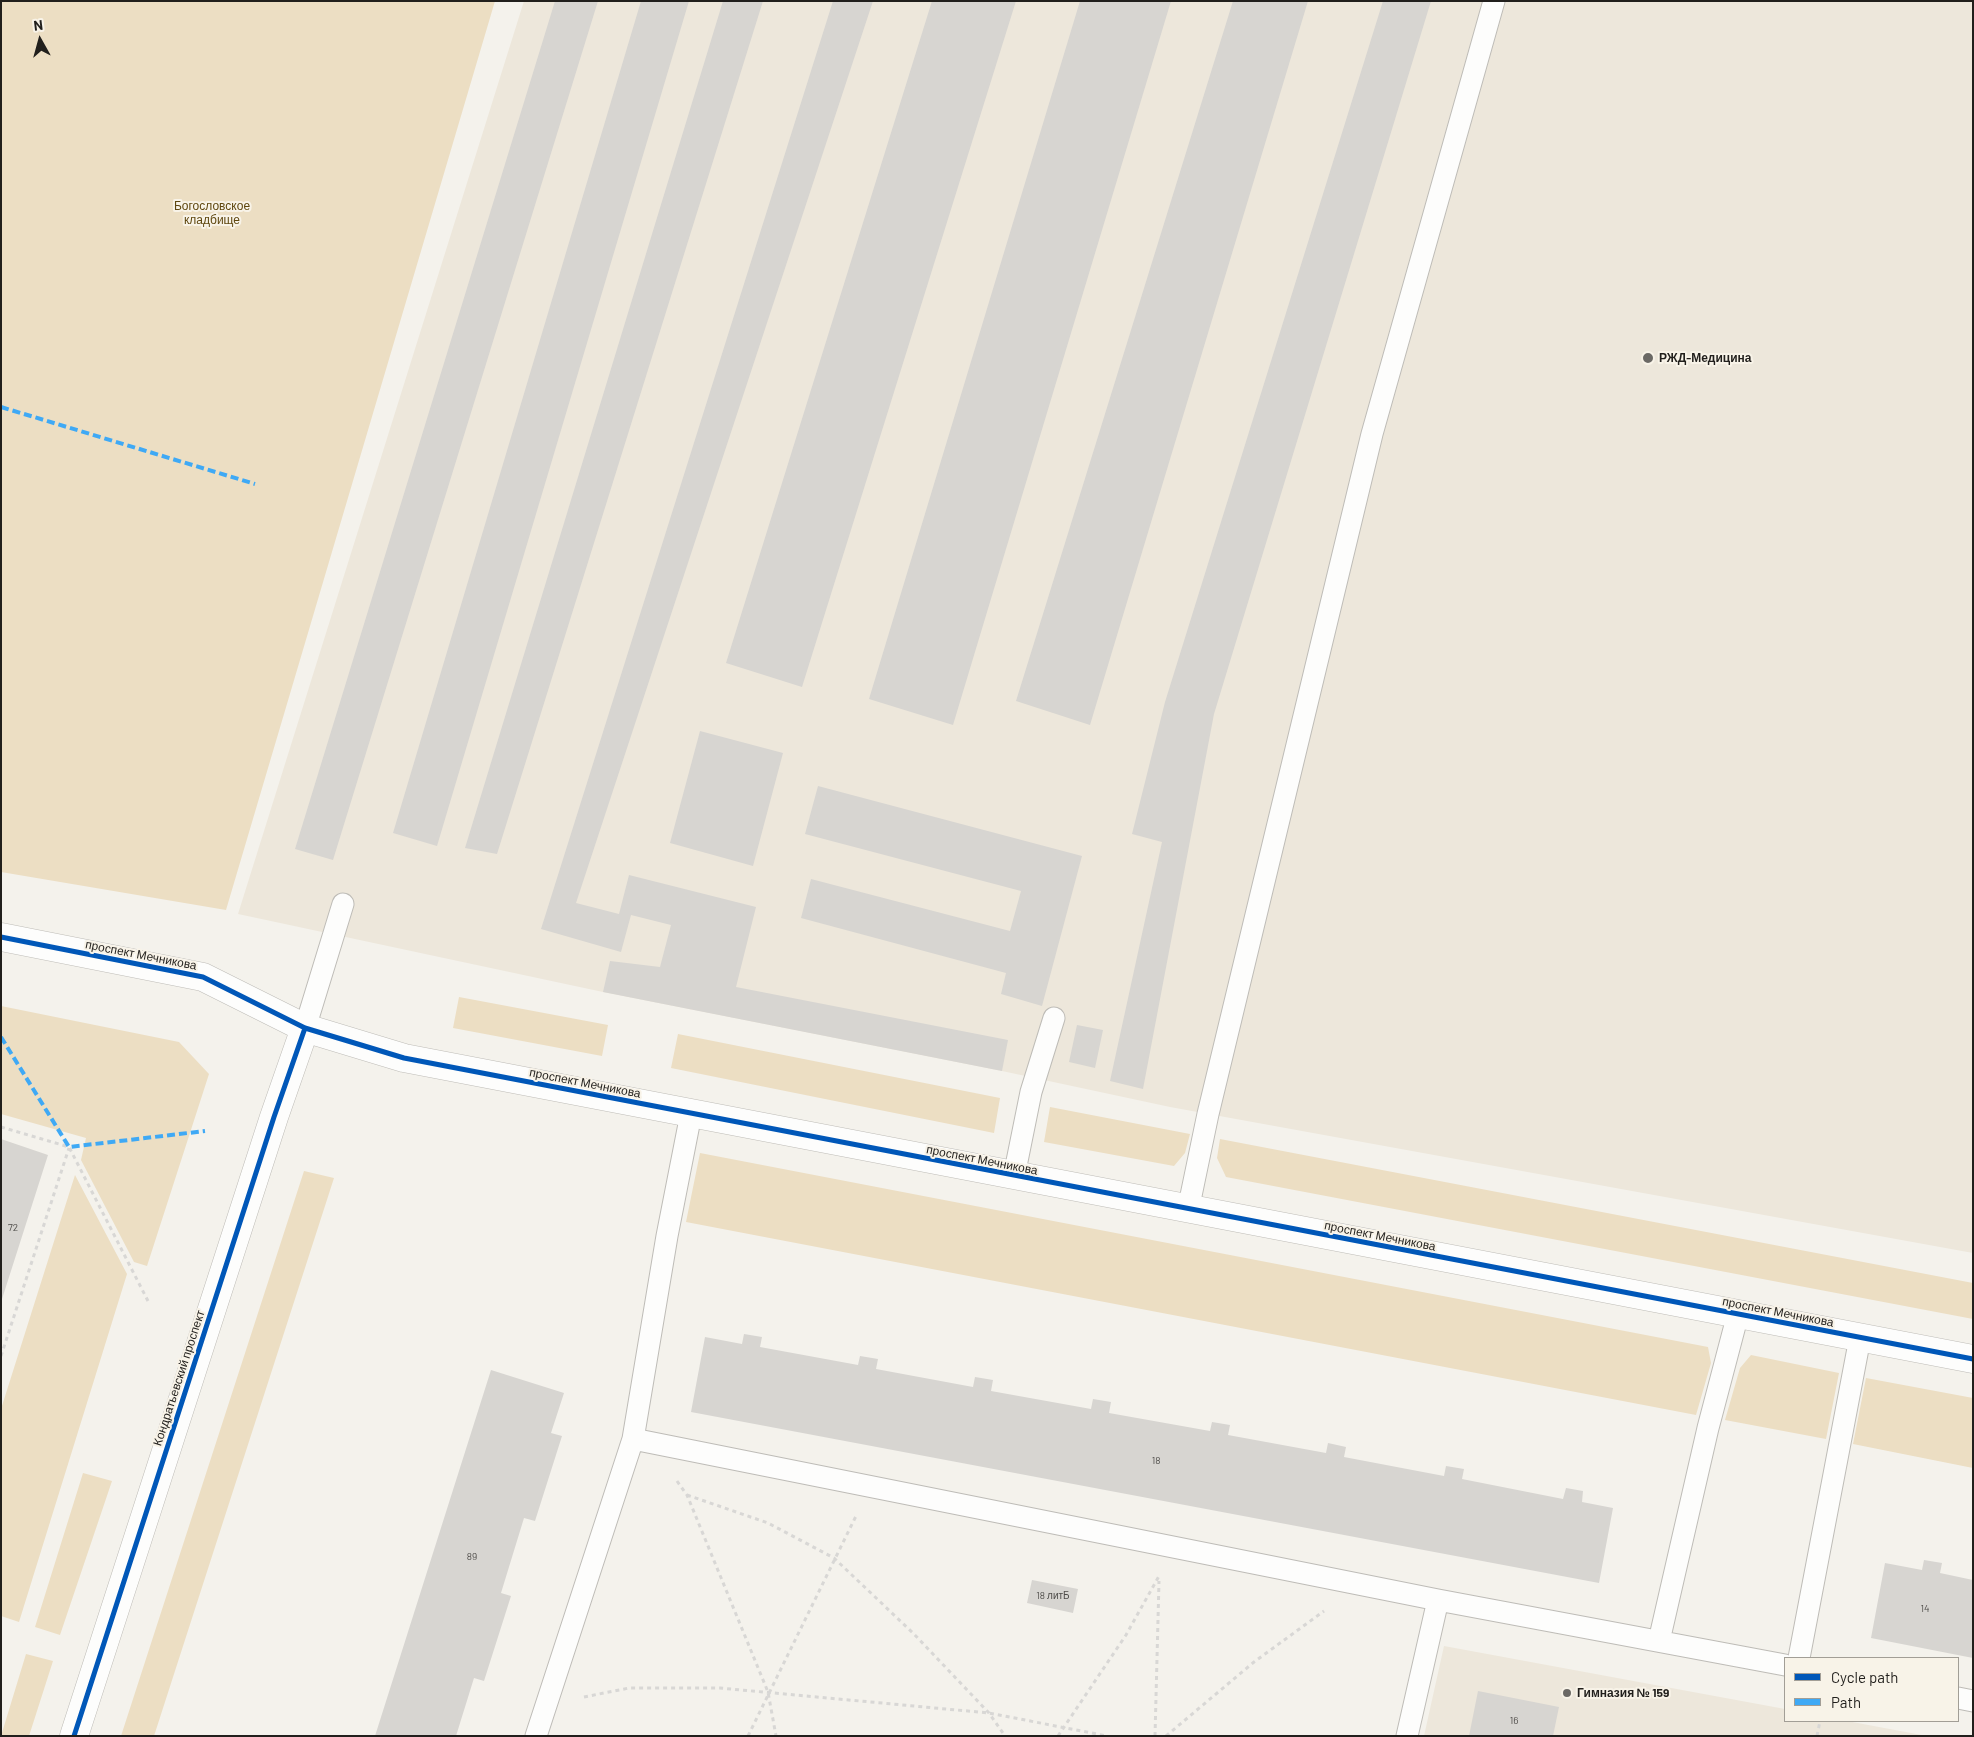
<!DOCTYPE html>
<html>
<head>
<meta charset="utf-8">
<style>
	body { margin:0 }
	#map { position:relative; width:1974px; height:1737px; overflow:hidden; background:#f4f2ec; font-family:Barlow,sans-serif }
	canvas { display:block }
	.frame { position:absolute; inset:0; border:2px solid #211f1c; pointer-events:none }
	.legend { position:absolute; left:1784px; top:1657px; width:175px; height:65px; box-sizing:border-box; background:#f8f3e8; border:1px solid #a29e96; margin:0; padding:6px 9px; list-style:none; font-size:15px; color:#211f1c }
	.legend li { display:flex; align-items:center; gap:10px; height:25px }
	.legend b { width:25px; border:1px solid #a29e96 }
	.north { position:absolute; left:15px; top:15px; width:50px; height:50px; -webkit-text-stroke:4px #f8f3e8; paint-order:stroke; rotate:353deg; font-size:14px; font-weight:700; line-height:20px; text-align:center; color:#211f1c }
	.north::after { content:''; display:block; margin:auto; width:18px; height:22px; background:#211f1c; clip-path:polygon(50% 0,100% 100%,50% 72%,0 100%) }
</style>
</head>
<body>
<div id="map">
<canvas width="1974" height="1737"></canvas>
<div class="frame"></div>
<ul class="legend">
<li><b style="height:6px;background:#0057b8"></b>Cycle path</li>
<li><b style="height:6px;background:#3fa9f5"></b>Path</li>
</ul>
<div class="north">N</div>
</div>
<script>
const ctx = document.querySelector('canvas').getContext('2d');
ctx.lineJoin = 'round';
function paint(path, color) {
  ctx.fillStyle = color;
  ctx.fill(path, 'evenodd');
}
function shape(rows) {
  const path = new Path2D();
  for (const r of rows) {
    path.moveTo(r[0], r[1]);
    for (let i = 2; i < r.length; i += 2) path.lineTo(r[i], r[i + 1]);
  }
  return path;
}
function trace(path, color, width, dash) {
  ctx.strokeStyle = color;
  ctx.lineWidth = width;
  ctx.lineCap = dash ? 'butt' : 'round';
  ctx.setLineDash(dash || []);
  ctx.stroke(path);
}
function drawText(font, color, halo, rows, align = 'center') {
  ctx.font = font + ' Barlow,sans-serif';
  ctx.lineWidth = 4;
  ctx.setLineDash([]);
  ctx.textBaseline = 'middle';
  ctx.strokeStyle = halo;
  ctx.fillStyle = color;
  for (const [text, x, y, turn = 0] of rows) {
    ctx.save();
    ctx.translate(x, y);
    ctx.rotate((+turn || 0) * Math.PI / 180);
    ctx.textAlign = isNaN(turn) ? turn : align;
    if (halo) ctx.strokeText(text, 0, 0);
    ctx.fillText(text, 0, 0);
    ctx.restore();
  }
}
const built = shape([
	[524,1,1973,1,1973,1253,1170,1107,1002,1071,603,992,238,914],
	[1444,1646,1785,1709,1785,1721,1847,1721,1927,1736,1424,1736]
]);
const green = shape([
	[1,1,495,1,226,910,1,872],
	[459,997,608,1025,602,1056,453,1028],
	[1,1006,179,1042,209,1074,147,1266,134,1262,81,1160,86,1138,1,1114],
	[678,1034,1000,1098,994,1133,671,1068],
	[1050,1107,1190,1134,1185,1153,1174,1166,1044,1142],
	[1220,1139,1973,1283,1973,1319,1226,1177,1217,1158],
	[700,1153,1708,1347,1711,1363,1696,1415,686,1222],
	[304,1171,334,1178,154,1736,121,1736],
	[75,1175,127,1274,19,1622,1,1616,1,1409],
	[1751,1355,1839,1373,1826,1439,1725,1420,1740,1368],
	[1866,1378,1973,1398,1973,1468,1853,1444],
	[83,1473,112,1481,60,1635,35,1627],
	[26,1654,53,1661,29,1736,1,1736]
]);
const building = shape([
	[555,1,598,1,333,860,295,849],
	[641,1,689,1,437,846,393,833],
	[723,1,763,1,497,854,465,848],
	[833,1,873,1,576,903,619,914,629,875,756,907,736,987,1008,1040,1002,1071,603,992,610,961,660,967,671,925,631,915,621,952,541,929],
	[932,1,1016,1,802,687,726,663],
	[1080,1,1171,1,953,725,869,699],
	[1233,1,1308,1,1090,725,1016,701],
	[1383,1,1431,1,1214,714,1143,1089,1110,1081,1162,842,1132,834,1165,702],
	[700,731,783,753,753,866,670,843],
	[818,786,1082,856,1042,1006,1001,994,1006,973,801,918,811,879,1010,931,1021,891,805,834],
	[1077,1025,1103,1030,1095,1068,1069,1062],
	[1,1139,48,1155,2,1299,1,1299],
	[744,1334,762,1337,760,1347,858,1365,860,1356,878,1359,876,1369,973,1387,975,1377,993,1380,991,1391,1091,1409,1093,1399,1111,1402,1109,1413,1210,1431,1212,1422,1230,1425,1228,1435,1326,1453,1328,1443,1346,1447,1344,1457,1444,1476,1446,1466,1464,1469,1462,1479,1563,1499,1566,1488,1583,1491,1582,1502,1613,1508,1599,1583,691,1412,705,1337,742,1344],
	[491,1370,564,1393,551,1433,562,1436,535,1521,524,1518,501,1593,511,1596,484,1681,474,1678,456,1736,375,1736],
	[1924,1560,1942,1563,1940,1573,1973,1580,1973,1658,1871,1638,1885,1563,1922,1570],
	[1032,1580,1078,1589,1073,1613,1027,1603],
	[1478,1691,1559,1707,1553,1736,1469,1736]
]);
const path = shape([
	[1,1127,69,1147,149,1303],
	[1,1356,69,1148],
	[677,1481,687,1495,768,1692,776,1736],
	[687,1495,768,1523,834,1558,913,1633,989,1713,1005,1736],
	[584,1697,629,1688,720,1688,989,1713,1107,1736],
	[748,1736,856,1516],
	[1058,1736,1126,1635,1159,1576],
	[1155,1736,1159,1581],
	[1166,1736,1254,1662,1324,1611],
	[1817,1736,1820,1721]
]);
const service = shape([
	[305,1028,343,904],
	[691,1114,667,1236,633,1439,1438,1600,1785,1665],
	[1014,1176,1031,1092,1054,1018],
	[1188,1210,1208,1114,1372,434,1494,1],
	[1659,1641,1708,1428,1738,1314],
	[1799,1658,1860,1338],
	[1958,1698,1973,1701],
	[536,1736,633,1439],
	[1407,1736,1438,1600]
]);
const minor = shape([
	[1,937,203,977,305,1028]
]);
const tertiary = shape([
	[74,1736,274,1117,305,1028,404,1058,1973,1359]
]);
const quiet = shape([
	[1,407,255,484],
	[1,1037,69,1147,205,1131]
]);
const cycleway = shape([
	[1,937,203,977,305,1028,404,1058,1973,1359],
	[74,1736,274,1117,305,1028]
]);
const markers = [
	[1648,358,6,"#6b6965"],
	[1567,1693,5,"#6b6965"]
];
const numberNames = [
	["72",13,1228],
	["18",1156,1461],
	["89",472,1557],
	["18 литБ",1053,1596],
	["14",1925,1609],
	["16",1514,1721]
];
const parkNames = [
	["Богословское",212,206],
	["кладбище",212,220]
];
const poiNames = [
	["РЖД-Медицина",1659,358],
	["Гимназия № 159",1577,1693]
];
const streetNames = [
	["проспект Мечникова",141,955,11],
	["проспект Мечникова",585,1083,11],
	["проспект Мечникова",982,1160,11],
	["проспект Мечникова",1380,1236,11],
	["проспект Мечникова",1778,1312,11],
	["Кондратьевский проспект",179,1378,-72]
];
paint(built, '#ede7db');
paint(green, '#ecdec3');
paint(building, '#d7d5d1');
trace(service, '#bebcb7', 23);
trace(minor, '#bebcb7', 29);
trace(tertiary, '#bebcb7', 29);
trace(path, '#d8d7d5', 3, [4, 4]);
trace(service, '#fdfdfc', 21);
trace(minor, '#fdfdfc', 28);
trace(tertiary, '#fdfdfc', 28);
trace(quiet, '#3fa9f5', 4, [8, 4]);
trace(cycleway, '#0057b8', 5);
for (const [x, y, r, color] of markers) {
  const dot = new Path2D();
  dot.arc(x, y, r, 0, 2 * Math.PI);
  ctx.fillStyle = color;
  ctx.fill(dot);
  trace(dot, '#f8f3e8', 2);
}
drawText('10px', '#4e4c49', null, numberNames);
drawText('12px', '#5f470f', '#f8f3e8', parkNames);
drawText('bold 12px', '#211f1c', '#f8f3e8', poiNames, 'left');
drawText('12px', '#211f1c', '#f8f3e8', streetNames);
</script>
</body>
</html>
